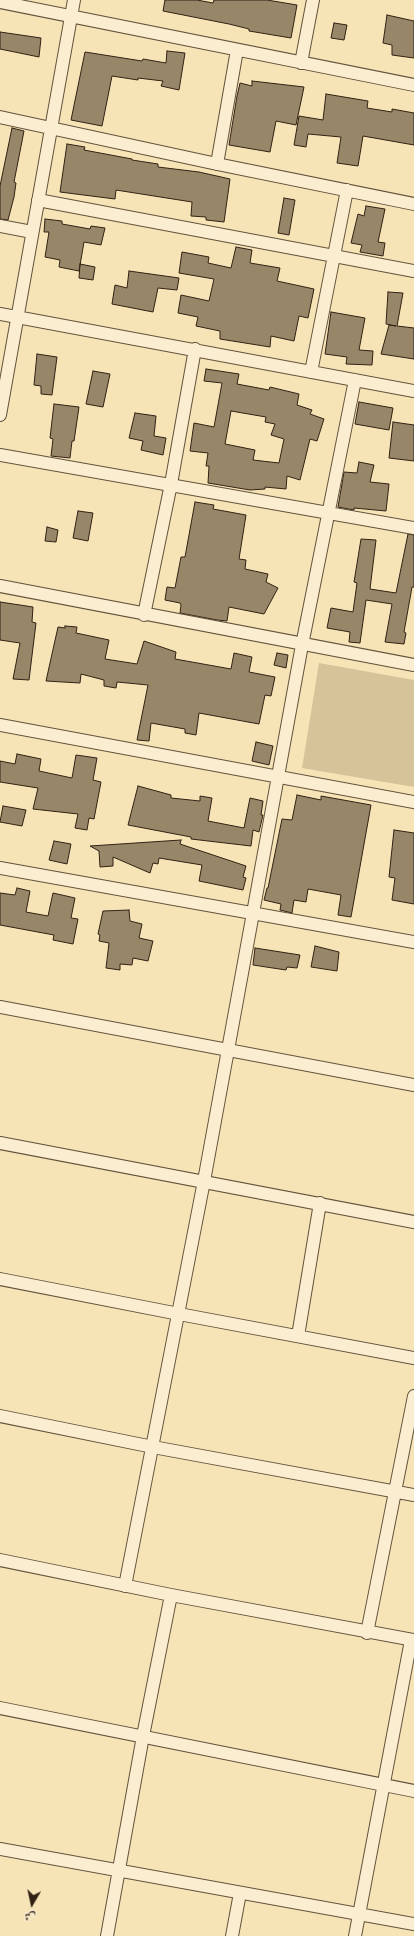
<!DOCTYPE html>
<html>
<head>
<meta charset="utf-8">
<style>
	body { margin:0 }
	#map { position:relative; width:414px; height:1936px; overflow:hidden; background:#f7e4b6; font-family:"IM FELL Great Primer",Amiri,serif }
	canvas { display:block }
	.north { position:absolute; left:12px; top:1884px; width:40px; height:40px; -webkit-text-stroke:3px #faedd0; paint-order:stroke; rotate:189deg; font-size:11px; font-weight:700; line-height:16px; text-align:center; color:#312114 }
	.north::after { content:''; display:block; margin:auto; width:14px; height:18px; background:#312114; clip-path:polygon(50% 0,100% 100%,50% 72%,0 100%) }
</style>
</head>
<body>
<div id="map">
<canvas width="414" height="1936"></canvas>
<div class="north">ش</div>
</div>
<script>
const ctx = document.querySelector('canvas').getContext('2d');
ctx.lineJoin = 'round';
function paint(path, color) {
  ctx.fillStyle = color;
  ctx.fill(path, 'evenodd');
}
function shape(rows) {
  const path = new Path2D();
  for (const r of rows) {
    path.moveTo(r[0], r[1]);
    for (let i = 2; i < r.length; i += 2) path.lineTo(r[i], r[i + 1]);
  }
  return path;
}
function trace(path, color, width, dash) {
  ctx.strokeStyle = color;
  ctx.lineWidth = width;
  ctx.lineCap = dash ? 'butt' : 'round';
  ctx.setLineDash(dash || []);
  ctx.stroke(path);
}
const green = shape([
	[319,663,414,680,414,787,302,768]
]);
const building = shape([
	[165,0,197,0,213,3,214,0,267,0,297,5,291,38,249,31,249,29,229,24,163,11,165,0],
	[387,15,414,21,414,58,392,55,392,45,383,43,387,15],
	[334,23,347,25,344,40,331,38,334,23],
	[0,32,41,38,39,57,0,49,0,32],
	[167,51,185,53,179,90,161,86,163,81,138,78,138,80,112,76,102,126,71,120,85,52,142,61,143,59,166,63,167,51],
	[252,81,304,87,296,125,276,121,270,152,229,145,237,96,240,83,252,86,252,81],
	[326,94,368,101,367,108,392,112,392,109,414,113,414,145,363,136,358,166,337,163,341,137,308,134,306,147,294,145,299,116,323,120,326,94],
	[12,128,24,131,14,182,16,183,14,197,8,220,0,219,0,186,12,128],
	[67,144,85,147,84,150,132,159,132,160,158,164,158,167,199,172,230,179,224,222,206,220,206,217,191,216,192,202,116,190,115,199,60,192,67,144],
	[284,198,295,200,289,235,278,233,284,198],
	[366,206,385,209,378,242,385,243,383,256,360,252,362,245,351,243,358,214,364,216,366,206],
	[45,219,62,221,62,224,90,229,91,226,105,228,101,245,84,242,79,271,59,267,60,260,45,257,49,232,44,232,45,219],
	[236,247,252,250,250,263,280,268,277,281,314,289,308,318,299,316,294,341,271,336,270,347,220,339,220,331,196,326,198,317,178,313,181,295,209,301,214,279,179,273,182,252,209,257,208,263,231,268,236,247],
	[80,264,95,267,93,280,79,278,80,264],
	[129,271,179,278,177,290,158,288,153,312,112,304,115,285,127,288,129,271],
	[388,292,403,293,397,326,414,328,414,359,381,354,389,325,396,326,386,324,388,292],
	[331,312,365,318,359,350,373,351,372,365,346,364,347,357,325,354,331,312],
	[37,354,57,357,52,395,41,394,41,386,34,385,37,354],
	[206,369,239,374,237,384,269,390,270,387,299,394,297,405,312,410,310,414,324,419,317,441,310,439,300,480,287,476,286,489,265,487,265,489,250,490,208,483,209,466,206,466,208,453,190,451,194,423,214,427,222,383,204,381,206,369],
	[231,411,266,417,265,422,275,424,271,435,284,439,279,463,253,460,255,450,225,444,231,411],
	[93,371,110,374,103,407,86,404,93,371],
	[359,402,393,408,389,430,355,424,359,402],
	[54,404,79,407,74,441,72,441,70,458,51,456,53,439,50,438,54,404],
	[135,413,156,416,154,436,166,438,163,455,141,450,143,441,129,438,135,413],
	[393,422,414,425,414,461,389,458,393,422],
	[359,462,374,465,370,482,389,484,386,511,354,508,354,510,338,507,344,472,357,473,359,462],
	[195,502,214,505,213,509,246,515,239,559,246,560,245,569,268,574,266,582,278,588,264,614,229,607,227,621,217,620,180,613,181,605,180,603,165,600,167,587,175,588,181,557,185,557,195,502],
	[78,511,93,513,88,541,73,538,78,511],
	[47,527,58,530,56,542,45,541,47,527],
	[408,534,414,535,414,587,412,587,404,632,406,633,404,644,385,642,392,604,366,600,360,643,349,642,350,632,327,628,331,608,353,612,357,583,354,582,361,539,376,540,370,589,396,593,408,534],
	[0,602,33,607,32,622,36,623,29,680,13,679,20,643,0,640,0,602],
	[65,626,77,627,76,633,109,640,105,659,137,664,144,641,176,652,175,659,231,669,234,653,252,657,249,672,275,677,271,696,265,695,259,724,199,713,196,735,185,733,185,729,151,723,149,741,137,740,148,685,117,682,116,688,104,686,104,680,81,674,80,683,46,681,58,627,65,628,65,626],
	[277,653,288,655,286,668,274,665,277,653],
	[256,742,273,746,269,765,252,761,256,742],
	[17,754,41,759,39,771,72,778,76,755,97,758,93,780,101,782,94,819,89,818,87,830,75,828,78,814,33,809,38,788,0,782,0,761,15,764,17,754],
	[138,786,171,795,171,798,200,801,200,796,212,798,208,821,244,828,250,798,263,801,261,815,263,815,259,832,253,830,251,846,191,839,191,837,128,825,138,786],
	[297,795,321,800,321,796,371,805,351,917,338,915,341,895,308,889,306,902,294,900,292,913,280,910,281,904,264,900,267,888,268,888,282,819,292,820,297,795],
	[3,806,26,810,22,826,0,822,3,806],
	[394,830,414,833,414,904,392,900,395,878,389,877,394,830],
	[181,840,180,844,246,866,243,877,246,878,243,890,199,881,202,865,159,858,158,864,153,863,150,873,113,857,113,866,100,867,99,851,90,846,181,840],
	[54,841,71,844,67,864,49,860,54,841],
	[17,888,30,891,26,912,48,916,53,893,75,898,71,918,78,919,73,944,53,940,54,935,0,925,0,893,15,895,17,888],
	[129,910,130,921,142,924,139,938,153,941,148,961,133,958,132,965,120,964,120,970,106,968,109,943,99,941,100,935,98,934,103,911,129,910],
	[315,946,339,952,337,971,311,967,315,946],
	[255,948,300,955,297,968,287,967,286,970,253,965,255,948]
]);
const minor = shape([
	[0,2,414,85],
	[301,63,313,0],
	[0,117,217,164,414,204],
	[217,164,237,50],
	[38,200,414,271],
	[0,226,32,232],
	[0,314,414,391],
	[311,372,347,190],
	[0,415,74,0],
	[0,455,414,528],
	[0,586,414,665],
	[144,615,171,484,195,349],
	[0,725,414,802],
	[0,868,414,942],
	[0,1007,414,1085],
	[0,1143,414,1222],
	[0,1279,179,1314,414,1358],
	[298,1336,320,1203],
	[0,1416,153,1447,414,1495],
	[0,1560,171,1595,414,1640],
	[125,1586,204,1181,302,645,355,380],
	[367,1633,414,1396],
	[0,1708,414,1791],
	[0,1849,414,1924],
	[107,1936,143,1736,171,1595],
	[232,1936,240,1893],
	[355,1936,411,1640]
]);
paint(green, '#d5c39a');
paint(building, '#988668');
trace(building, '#312114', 1);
trace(minor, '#62523c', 14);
trace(minor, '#faedd0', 12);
</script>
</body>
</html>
